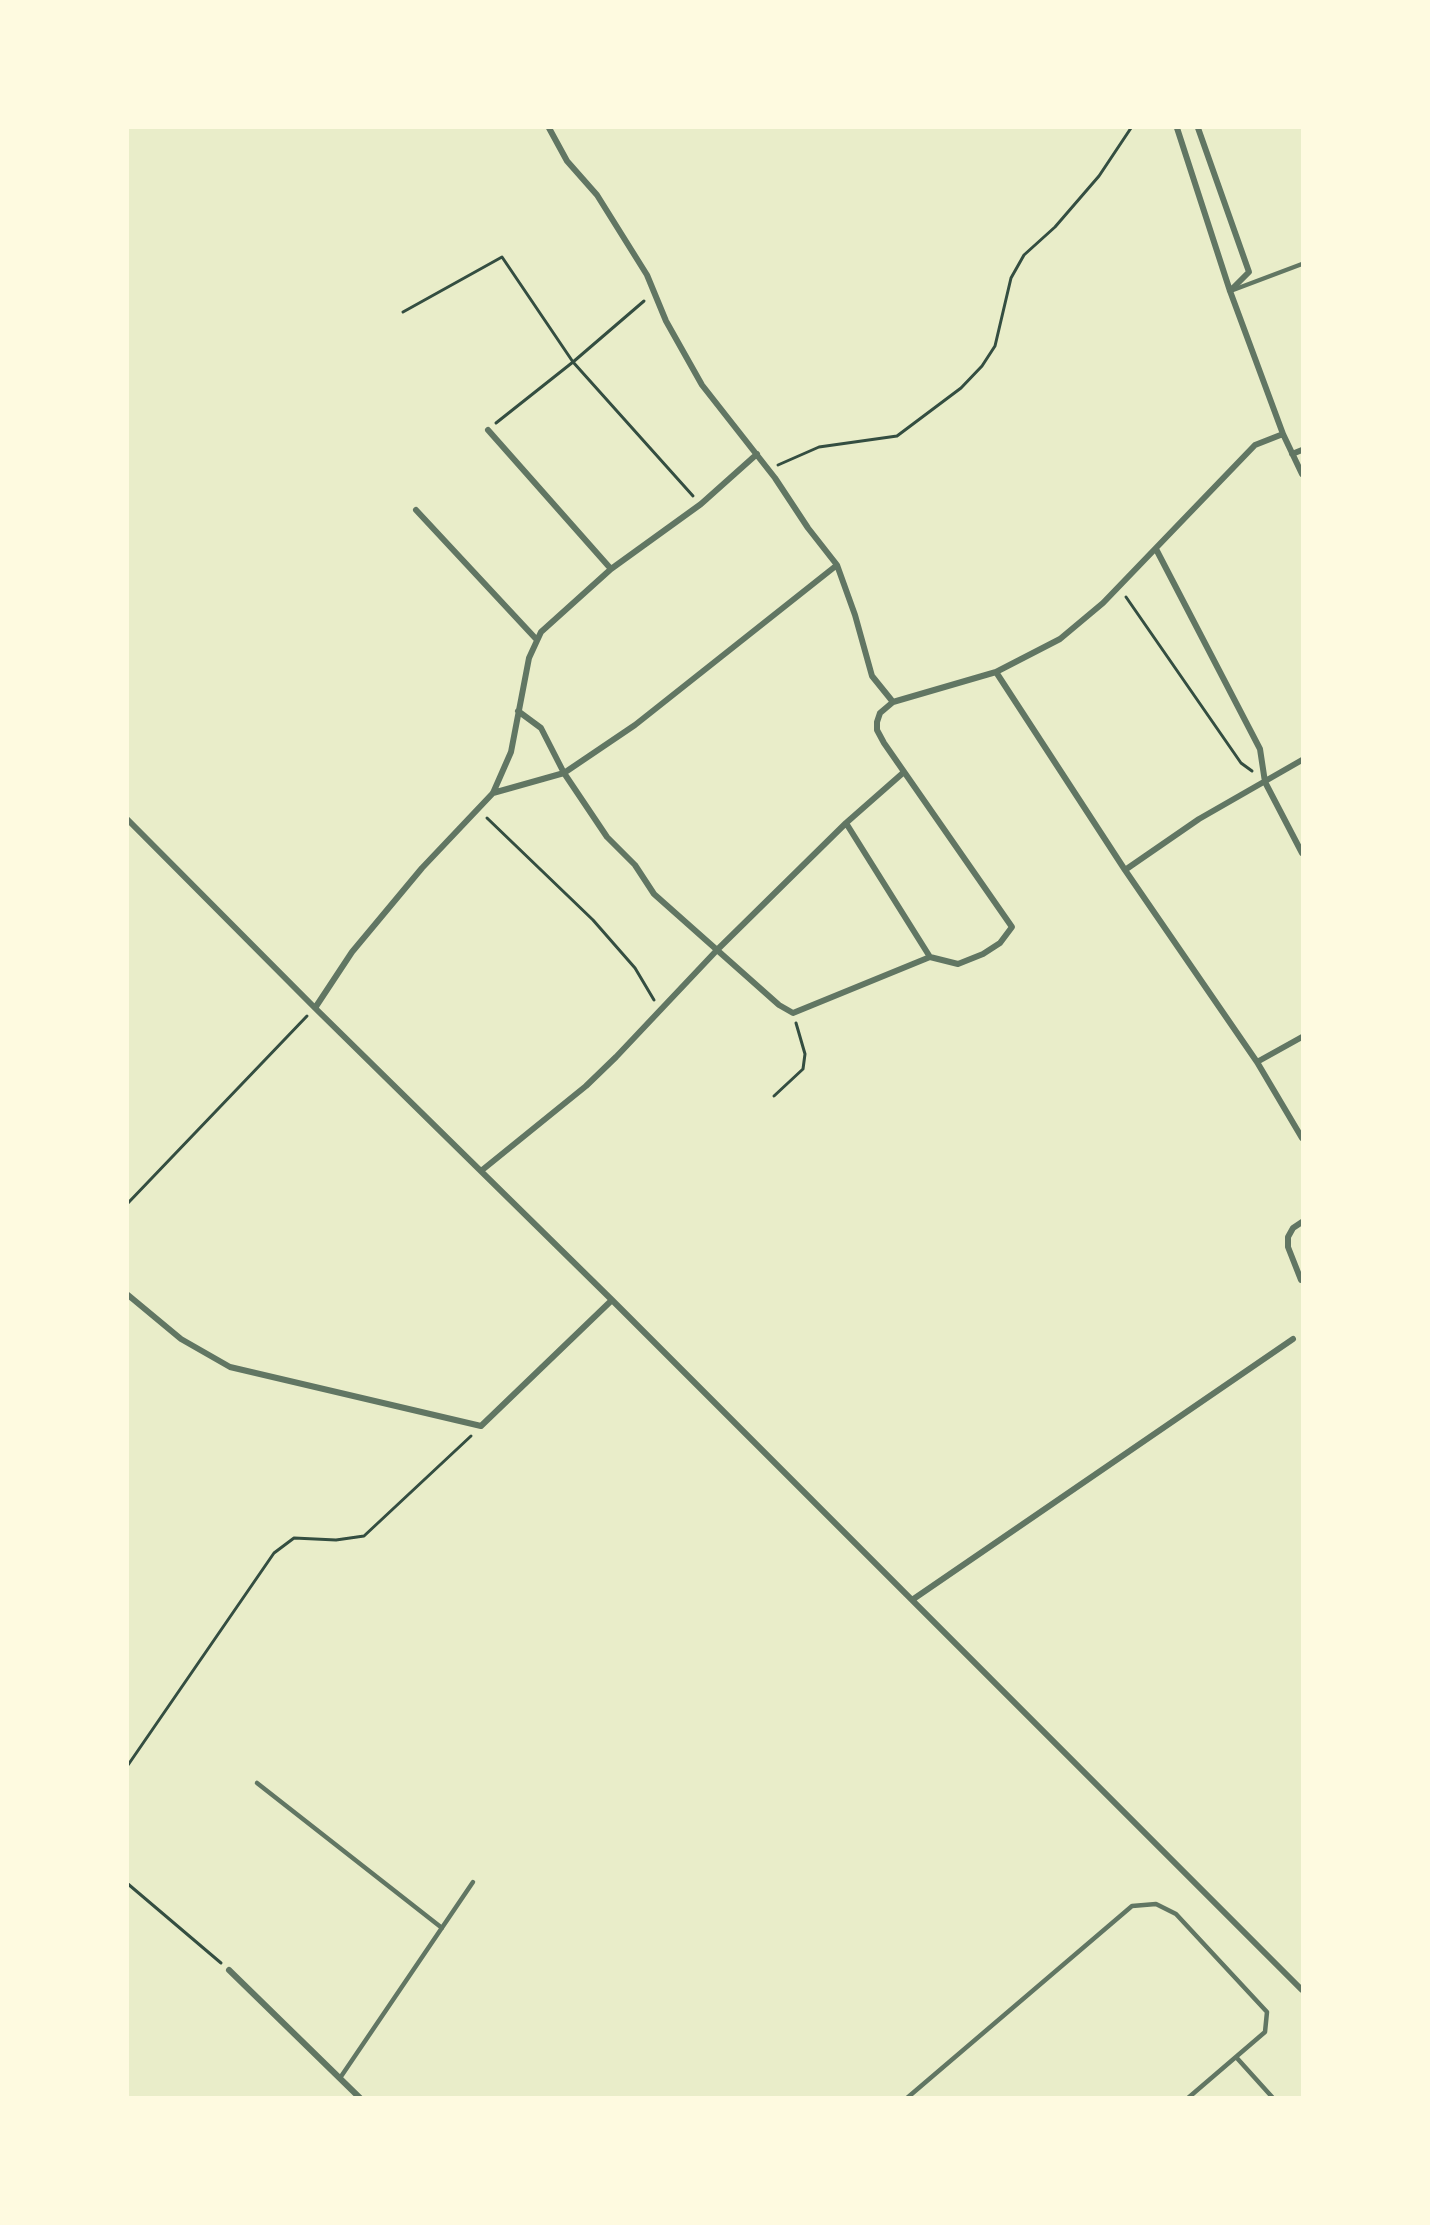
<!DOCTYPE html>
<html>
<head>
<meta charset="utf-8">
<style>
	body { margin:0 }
	#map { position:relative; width:1430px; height:2225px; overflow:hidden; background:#e9edc9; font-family:Quicksand,sans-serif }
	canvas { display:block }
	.frame { position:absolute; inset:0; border:129px solid #fefae0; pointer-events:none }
</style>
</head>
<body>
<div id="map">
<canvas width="1430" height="2225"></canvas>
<div class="frame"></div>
</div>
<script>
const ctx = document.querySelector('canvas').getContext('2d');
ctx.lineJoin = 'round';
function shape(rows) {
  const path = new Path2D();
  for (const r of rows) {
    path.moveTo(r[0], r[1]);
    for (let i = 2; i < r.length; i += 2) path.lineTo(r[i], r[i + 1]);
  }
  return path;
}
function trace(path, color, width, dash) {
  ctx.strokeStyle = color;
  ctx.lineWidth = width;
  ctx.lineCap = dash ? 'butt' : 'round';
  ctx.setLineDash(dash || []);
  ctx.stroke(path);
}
const path = shape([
	[403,312,502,257,573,362,693,496],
	[496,423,573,362,644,301],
	[778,465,819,447,897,436,961,388,982,366,995,346,1011,278,1024,255,1055,227,1099,176,1131,128],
	[1126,597,1241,763,1252,771],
	[487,818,593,920,635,968,654,1000],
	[774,1096,803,1069,805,1054,796,1023],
	[128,1203,307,1016],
	[128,1765,274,1553,294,1538,336,1540,364,1536,471,1436],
	[128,1884,221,1963]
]);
const service = shape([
	[1233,290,1302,264],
	[257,1783,442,1928],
	[1236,2057,1273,2098],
	[340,2078,473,1882],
	[907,2098,1132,1906,1156,1904,1176,1914,1267,2012,1265,2032,1188,2098]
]);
const minor = shape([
	[549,128,567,161,597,195,647,275,666,321,702,385,775,478,808,528,837,565,855,615,872,676,893,702],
	[1177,128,1230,291,1283,434,1302,474],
	[1198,128,1249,272,1230,291],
	[488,430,611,569],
	[1292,454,1302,450],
	[416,510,537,640],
	[1156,549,1260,749,1265,782,1302,853],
	[996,672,1125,870,1257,1062,1302,1138],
	[518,711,541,728,564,773,607,837,635,865,654,894,779,1005,793,1013,930,957,958,964,983,954,1000,943,1012,927,884,743,877,730,877,722,880,713,893,702,996,672,1060,639,1103,603,1255,445,1283,434],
	[493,793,564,773,635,725,837,565],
	[128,820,315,1008,612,1300,1302,1990],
	[846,823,930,957],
	[1125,870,1199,819,1302,760],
	[315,1008,352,952,422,868,493,793,511,752,529,658,541,632,611,569,701,504,757,454],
	[1257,1062,1302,1037],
	[481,1171,586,1086,616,1057,718,949,846,823,904,772],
	[1301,1280,1288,1247,1288,1237,1293,1228,1302,1222],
	[128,1295,181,1339,230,1367,481,1426,612,1300],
	[912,1600,1293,1339],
	[229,1970,360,2098]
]);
trace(path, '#344e41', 3);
trace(service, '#617663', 4.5);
trace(minor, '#617663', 6);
</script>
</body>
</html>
